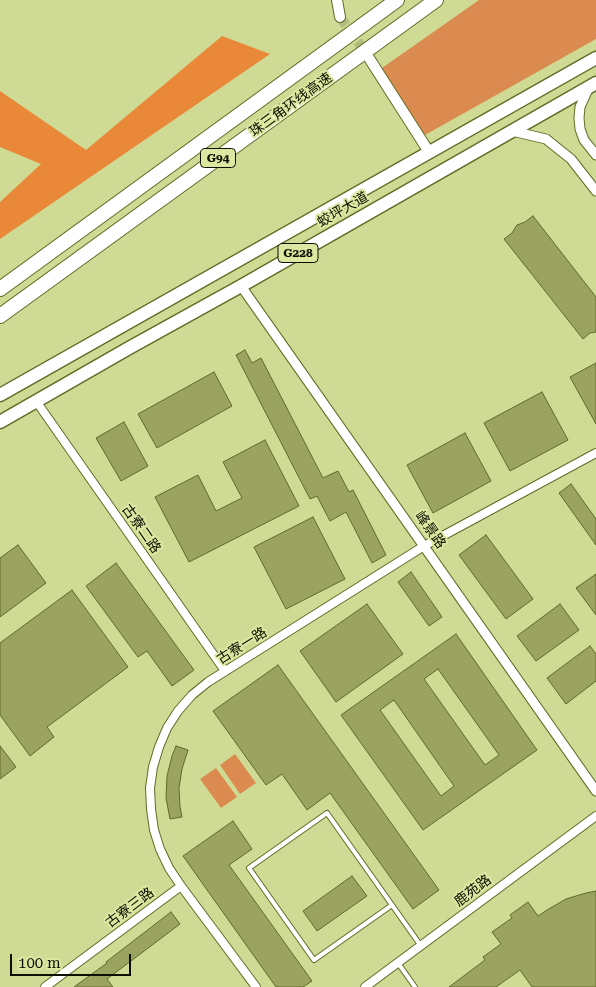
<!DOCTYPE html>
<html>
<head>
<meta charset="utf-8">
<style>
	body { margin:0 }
	#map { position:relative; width:596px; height:987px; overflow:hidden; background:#cfdb94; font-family:"Roboto Serif",serif }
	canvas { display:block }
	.scale { position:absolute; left:10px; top:954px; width:121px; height:22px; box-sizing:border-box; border:2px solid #0d0f00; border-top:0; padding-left:6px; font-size:15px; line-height:18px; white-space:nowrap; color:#0d0f00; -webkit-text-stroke:4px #dce8a1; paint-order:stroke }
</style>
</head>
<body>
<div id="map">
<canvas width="596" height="987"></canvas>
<div class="scale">100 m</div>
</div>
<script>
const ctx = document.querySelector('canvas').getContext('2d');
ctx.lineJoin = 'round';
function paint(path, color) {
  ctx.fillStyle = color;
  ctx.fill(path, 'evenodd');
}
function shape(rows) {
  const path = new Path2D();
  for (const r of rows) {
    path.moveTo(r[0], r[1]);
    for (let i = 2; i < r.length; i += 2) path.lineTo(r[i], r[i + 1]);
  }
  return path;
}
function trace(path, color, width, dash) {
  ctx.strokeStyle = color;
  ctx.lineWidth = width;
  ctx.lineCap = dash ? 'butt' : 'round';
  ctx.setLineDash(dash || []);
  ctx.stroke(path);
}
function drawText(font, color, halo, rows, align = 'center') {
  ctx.font = font + ' "Roboto Serif","Noto Sans SC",serif';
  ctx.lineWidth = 4;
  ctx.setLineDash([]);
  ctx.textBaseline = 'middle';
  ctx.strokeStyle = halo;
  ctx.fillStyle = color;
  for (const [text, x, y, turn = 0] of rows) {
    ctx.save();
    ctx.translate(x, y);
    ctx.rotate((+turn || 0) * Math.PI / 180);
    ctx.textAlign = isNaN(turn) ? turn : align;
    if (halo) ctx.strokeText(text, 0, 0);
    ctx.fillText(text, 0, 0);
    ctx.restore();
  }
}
const green = shape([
	[479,0,596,0,596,39,425,135,382,68],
	[235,754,256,783,240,794,220,765],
	[216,768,237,797,221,808,200,779]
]);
const forest = shape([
	[222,36,270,54,0,239,0,202,41,164,0,147,0,91,86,150]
]);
const building = shape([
	[533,216,596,297,596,332,590,333,583,339,504,239,512,233,517,225,525,222,533,216],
	[245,350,252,363,261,358,323,478,338,471,349,492,353,490,386,555,372,563,346,512,330,521,317,496,310,499,236,355,245,350],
	[596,363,596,424,570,377,596,363],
	[214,372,232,406,157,448,138,414,214,372],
	[542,392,568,440,510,471,484,423,542,392],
	[124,422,148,466,121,481,96,438,124,422],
	[465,433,491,481,433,513,407,465,465,433],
	[265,440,299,506,189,562,155,497,198,475,216,511,242,498,223,462,265,440],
	[571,484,596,519,596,545,559,493,571,484],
	[313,517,345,579,286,609,254,547,313,517],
	[486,535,533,599,506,619,459,555,486,535],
	[18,545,46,583,0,617,0,558,18,545],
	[116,563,194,670,172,686,147,651,138,657,86,586,116,563],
	[411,572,442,617,429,626,398,582,411,572],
	[596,574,596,615,576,588,596,574],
	[72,590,128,667,47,727,54,737,30,756,0,715,0,643,72,590],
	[367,604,403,654,336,702,300,651,367,604],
	[560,604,579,630,536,661,517,636,560,604],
	[456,634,537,750,423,830,341,715,456,634],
	[438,669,499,755,485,765,424,679,438,669],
	[394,700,454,786,441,796,380,710,394,700],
	[590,646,596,654,596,681,566,704,547,678,590,646],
	[278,665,439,890,413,909,330,793,307,810,282,774,266,785,213,711,278,665],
	[0,746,16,767,0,779,0,746],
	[176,746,188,750,182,769,179,788,180,807,182,817,170,819,166,798,167,776,172,756,176,746],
	[233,821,252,849,229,865,312,981,303,987,276,987,183,856,233,821],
	[352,876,367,896,317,931,303,911,352,876],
	[596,891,596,987,532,987,520,970,496,987,449,987,485,960,483,957,501,944,492,932,512,918,510,915,528,902,538,916,547,910,566,899,586,893,596,891],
	[171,912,180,924,107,979,113,987,74,987,107,963,106,962,171,912]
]);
const secondaryTunnel = shape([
	[340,17,369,57]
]);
const service = shape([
	[392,905,314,960,249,868,327,813,392,905,421,946],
	[398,963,415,987]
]);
const minor = shape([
	[36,401,225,671],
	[45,987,181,886],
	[256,987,181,886,169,868,160,849,154,830,151,809,150,788,153,767,159,747,167,728,178,711,192,695,208,682,424,546,596,453],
	[365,987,596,816]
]);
const tertiary = shape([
	[589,87,580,107,579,118,580,129,584,140,596,155],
	[512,131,546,139,571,159,596,191],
	[241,286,596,791]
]);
const secondary = shape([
	[337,0,340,17],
	[369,58,429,152]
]);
const trunk = shape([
	[0,395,596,58],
	[0,422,129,348,241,286,596,83]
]);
const motorway = shape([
	[0,289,397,0],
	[0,316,436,0]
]);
const shields = [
	[218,158,35],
	[298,253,40]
];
const shieldNames = [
	["G94",218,158],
	["G228",298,253]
];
const streetNames = [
	["珠三角环线高速",291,105,-36],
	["蛟坪大道",343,210,-30],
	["古寮二路",141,529,55],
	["峰景路",430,530,55],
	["古寮一路",242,646,-32],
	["鹿苑路",473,891,-37],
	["古寮三路",130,908,-37]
];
paint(green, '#db8b4f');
paint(forest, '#e98839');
paint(building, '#9aa460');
trace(building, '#616925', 1);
trace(secondaryTunnel, '#b2bc7e', 10, [10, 5]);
trace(service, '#626b26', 6);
trace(minor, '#626b26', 10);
trace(tertiary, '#626b26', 11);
trace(secondary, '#626b26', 12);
trace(trunk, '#626b26', 15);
trace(motorway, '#626b26', 16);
trace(service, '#fff', 4);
trace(minor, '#fff', 8);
trace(tertiary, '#fff', 9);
trace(secondary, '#fff', 10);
trace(trunk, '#fff', 12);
trace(motorway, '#fff', 14);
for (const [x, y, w] of shields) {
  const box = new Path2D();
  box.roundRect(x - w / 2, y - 9.5, w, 19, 4);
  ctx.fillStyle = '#dce8a1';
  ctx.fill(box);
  trace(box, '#0d0f00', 1);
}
drawText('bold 12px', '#0d0f00', null, shieldNames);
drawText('14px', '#0d0f00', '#dce8a1', streetNames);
</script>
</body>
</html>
